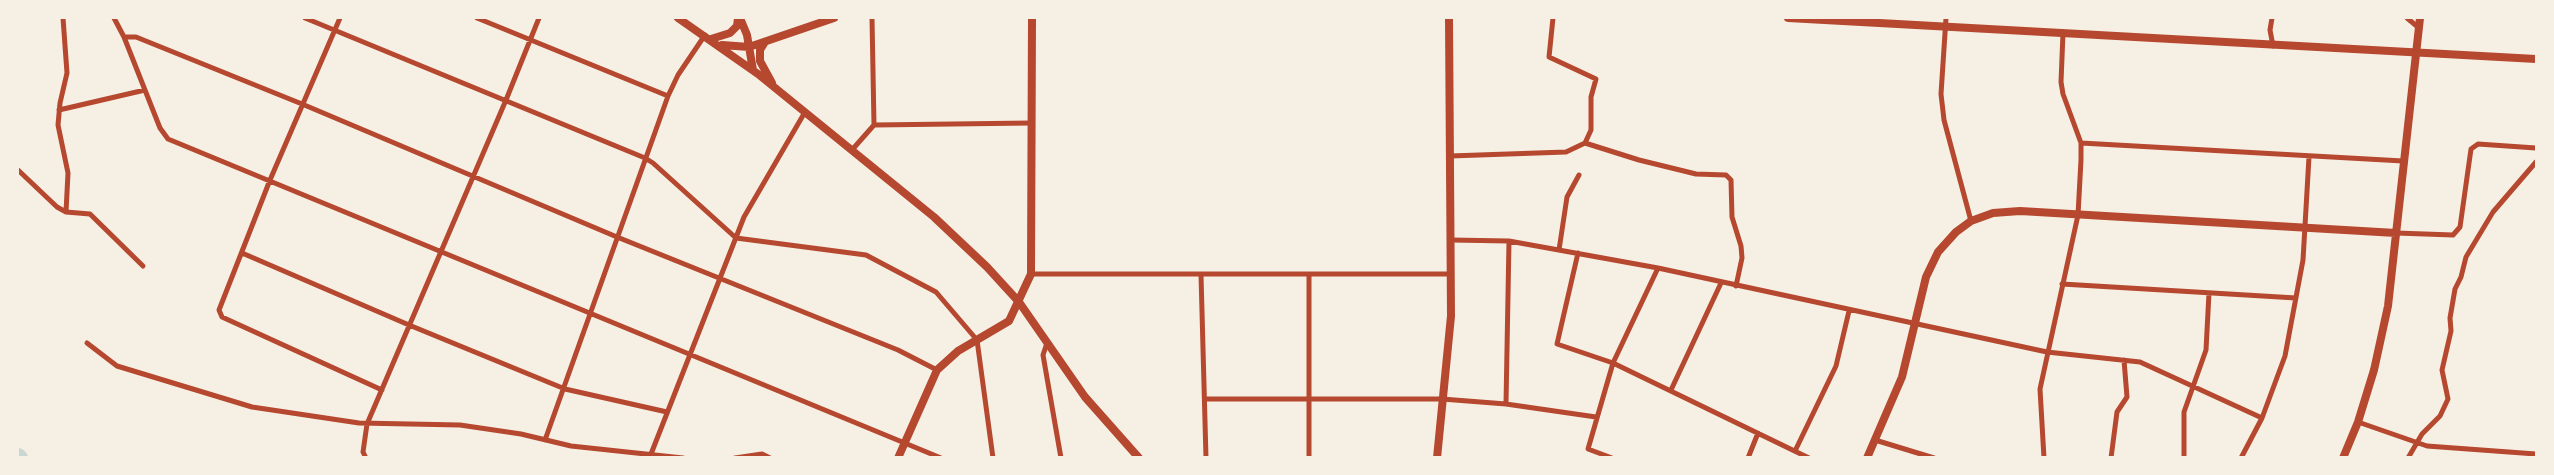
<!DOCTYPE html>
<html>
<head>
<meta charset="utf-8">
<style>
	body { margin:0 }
	#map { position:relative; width:2554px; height:475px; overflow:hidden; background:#f6efe4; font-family:"Asap Condensed",sans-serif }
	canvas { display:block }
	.frame { position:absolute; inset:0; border:19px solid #f6efe4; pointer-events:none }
</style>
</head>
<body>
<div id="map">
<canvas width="2554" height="475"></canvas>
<div class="frame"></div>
</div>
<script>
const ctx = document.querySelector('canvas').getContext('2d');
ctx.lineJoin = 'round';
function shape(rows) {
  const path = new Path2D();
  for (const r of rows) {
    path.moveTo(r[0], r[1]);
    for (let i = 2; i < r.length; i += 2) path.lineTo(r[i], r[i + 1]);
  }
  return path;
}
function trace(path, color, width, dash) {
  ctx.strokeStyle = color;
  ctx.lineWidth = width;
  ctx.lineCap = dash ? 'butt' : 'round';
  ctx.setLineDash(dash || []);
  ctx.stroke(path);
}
const river = shape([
	[18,457,19,458]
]);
const minor = shape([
	[63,18,67,73,60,103,58,125,68,173,66,212],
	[114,18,124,37,160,128,168,139,941,458],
	[305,18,645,158,653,163,736,238,866,255,936,292,977,340,993,458],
	[340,18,270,180,219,310,222,317,382,390],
	[477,18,668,96],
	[1946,18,1941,94,1944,120,1971,221],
	[2272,18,2270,30,2273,46],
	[2407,18,2419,28],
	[124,37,136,37,302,104,617,237,898,350,937,370],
	[59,110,145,90],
	[874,125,1031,123],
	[1585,143,1639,160,1696,174,1726,175,1731,180,1732,217,1741,246,1742,258,1736,286],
	[2081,143,2403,161],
	[851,151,874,125,872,18],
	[1450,156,1566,152,1585,143,1591,130,1591,97,1596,79,1549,57,1553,18],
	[18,170,57,207,66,212,90,214,143,266],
	[2396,233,2453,235,2460,227,2471,149,2478,144,2536,148],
	[1451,240,1509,241,1658,268,2047,352,2140,362,2262,418],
	[1559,250,1567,197,1579,175],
	[242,253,409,325,565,389,667,412],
	[1578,253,1557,344,1613,363,1809,458],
	[1031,274,1451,274],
	[1201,275,1206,458],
	[2062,284,2296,298],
	[87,343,117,366,252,407,359,423,460,425,521,434,571,446,683,458],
	[1047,343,1043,355,1061,458],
	[1671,390,1721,283],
	[1205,399,1442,399,1506,404,1596,417],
	[1506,404,1509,241],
	[2358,422,2427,446,2536,454],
	[545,440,668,96,678,75,705,35],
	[1875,440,1934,458],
	[1795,451,1836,366,1849,311],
	[651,454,744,217,805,112],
	[366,458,363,452,367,424,506,100,539,18],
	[735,458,762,454,770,458],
	[1309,458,1309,275],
	[1612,458,1588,449,1613,363,1658,268],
	[1748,458,1758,433],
	[2044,458,2040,389,2078,215,2081,160,2081,143,2063,94,2061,82,2063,33],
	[2111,458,2117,412,2127,397,2124,360],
	[2184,458,2184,412,2206,350,2209,293],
	[2241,458,2262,418,2285,356,2303,260,2309,157],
	[2408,458,2422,434,2440,416,2448,399,2442,370,2451,331,2450,318,2455,289,2461,277,2466,257,2493,212,2536,162]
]);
const tertiary = shape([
	[678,18,758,74,934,217,987,267,1019,302,1085,397,1139,458],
	[740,18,747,35,753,70],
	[1788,18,2536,59],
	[711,39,730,33,737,26,738,18],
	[765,42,760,50,760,61,772,83],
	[722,45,749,47,834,18],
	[898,458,937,370,958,351,1009,321,1031,274,1032,18],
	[1437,458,1451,316,1449,18],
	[1867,458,1902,377,1926,277,1938,252,1956,232,1971,221,1993,213,2020,211,2396,233],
	[2343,458,2358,422,2374,370,2388,306,2420,18]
]);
trace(river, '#c9d6d2', 18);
trace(minor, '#b5482f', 5);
trace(tertiary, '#b5482f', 8);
</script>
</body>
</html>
